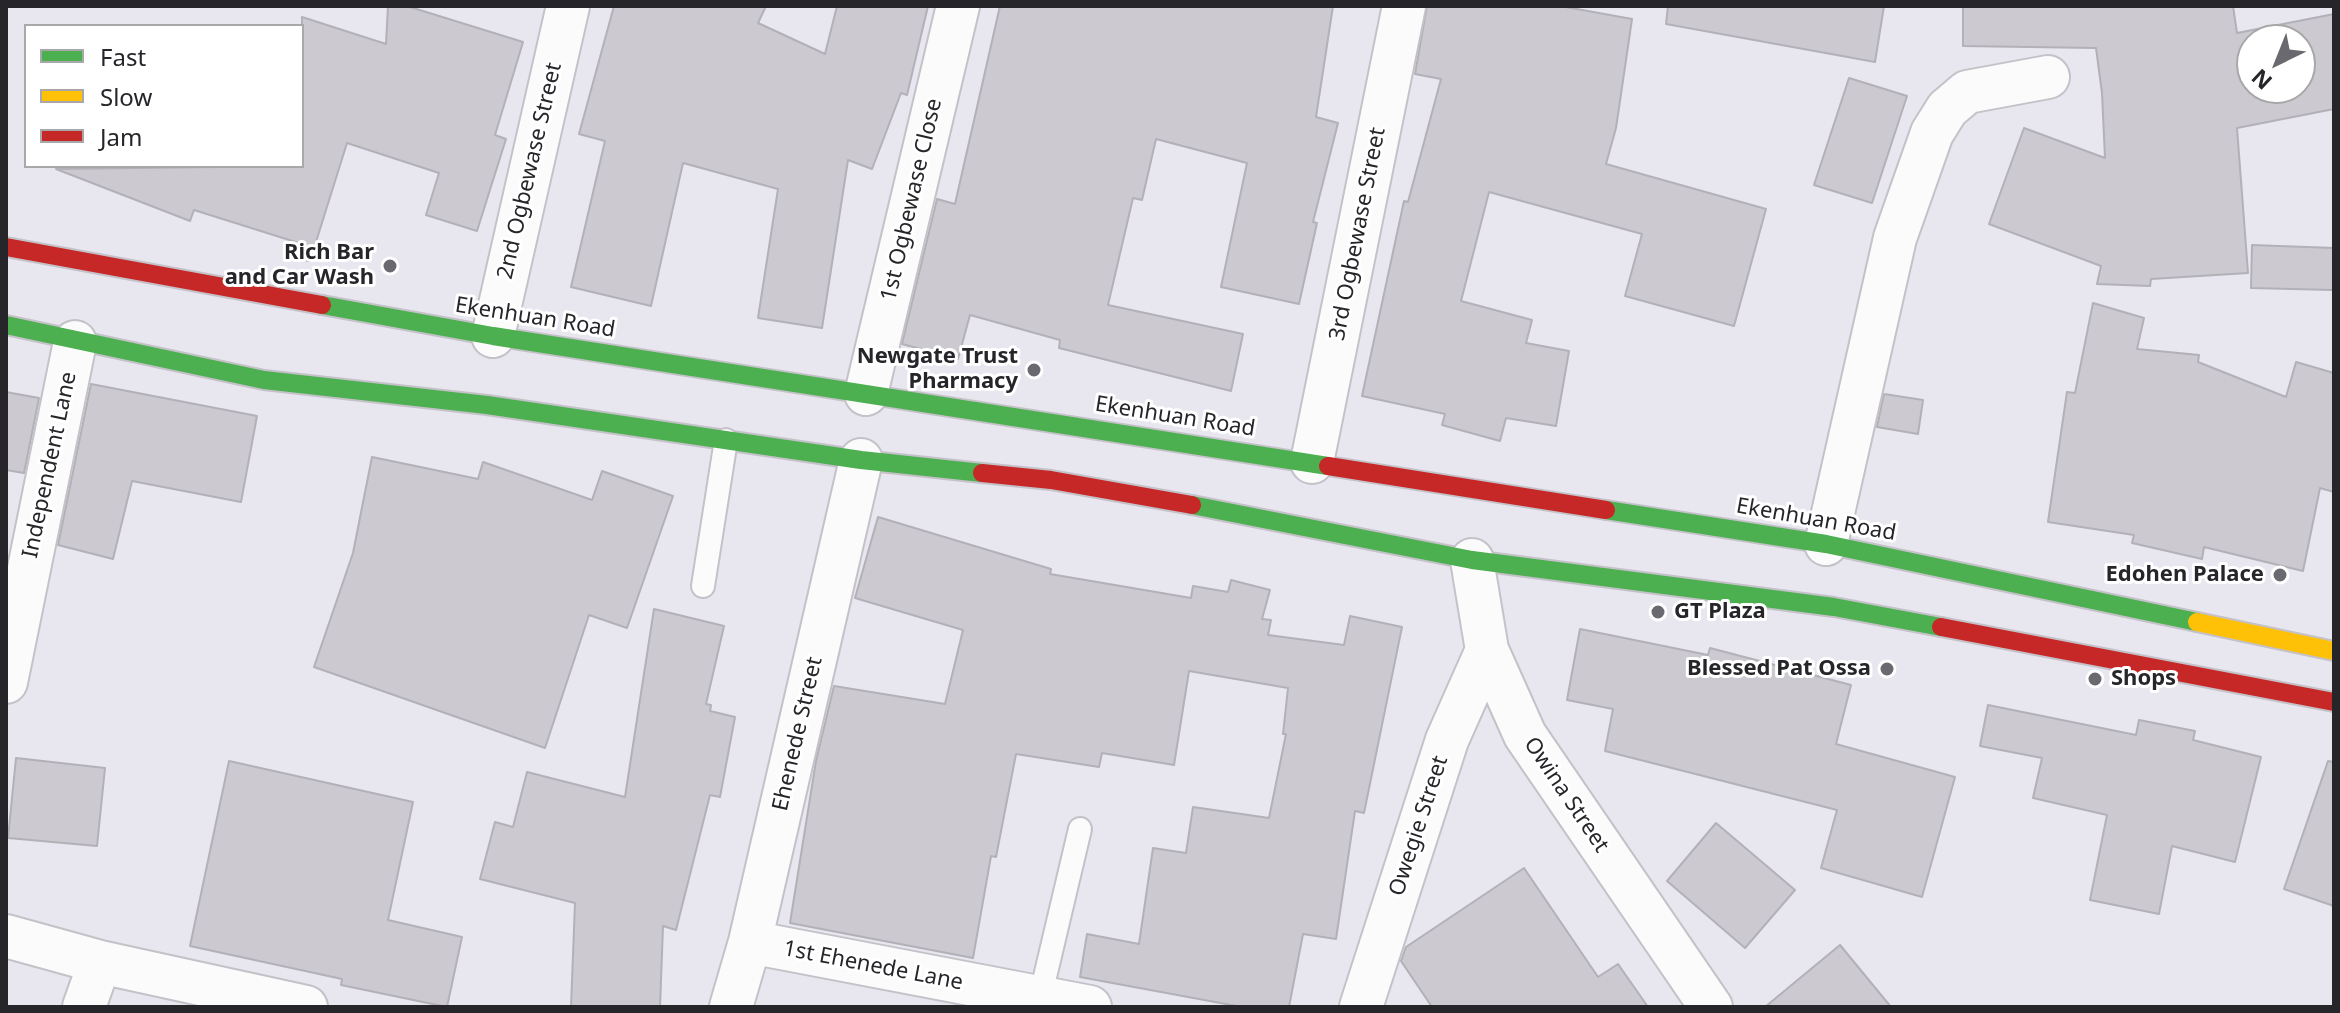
<!DOCTYPE html>
<html>
<head>
<meta charset="utf-8">
<style>
	body { margin:0 }
	#map { position:relative; width:2340px; height:1013px; overflow:hidden; background:#e8e6ee; font-family:"Noto Sans",sans-serif }
	canvas { display:block }
	.frame { position:absolute; inset:0; border:8px solid #26252a; pointer-events:none }
	.legend { position:absolute; left:24px; top:24px; width:280px; height:144px; box-sizing:border-box; background:#fff; border:2px solid #a8a8aa; margin:0; padding:10px 14px; list-style:none; font-size:24px; color:#26252a }
	.legend li { display:flex; align-items:center; gap:16px; height:40px }
	.legend b { width:40px; border:2px solid #a8a8aa }
	.north { position:absolute; left:2236px; top:24px; width:80px; height:80px; box-sizing:border-box; background:#fff; border:2px solid #a8a8aa; border-radius:50%; rotate:223deg; font-size:22px; font-weight:700; line-height:32px; text-align:center; color:#26252a }
	.north::after { content:''; display:block; margin:auto; width:28px; height:36px; background:#6a696f; clip-path:polygon(50% 0,100% 100%,50% 72%,0 100%) }
</style>
</head>
<body>
<div id="map">
<canvas width="2340" height="1013"></canvas>
<div class="frame"></div>
<ul class="legend">
<li><b style="height:10px;background:#4caf50"></b>Fast</li>
<li><b style="height:10px;background:#ffc107"></b>Slow</li>
<li><b style="height:10px;background:#c62828"></b>Jam</li>
</ul>
<div class="north">N</div>
</div>
<script>
const ctx = document.querySelector('canvas').getContext('2d');
ctx.lineJoin = 'round';
function paint(path, color) {
  ctx.fillStyle = color;
  ctx.fill(path, 'evenodd');
}
function shape(rows) {
  const path = new Path2D();
  for (const r of rows) {
    path.moveTo(r[0], r[1]);
    for (let i = 2; i < r.length; i += 2) path.lineTo(r[i], r[i + 1]);
  }
  return path;
}
function trace(path, color, width, dash) {
  ctx.strokeStyle = color;
  ctx.lineWidth = width;
  ctx.lineCap = dash ? 'butt' : 'round';
  ctx.setLineDash(dash || []);
  ctx.stroke(path);
}
function drawText(font, color, halo, rows, align = 'center') {
  ctx.font = font + ' "Noto Sans",sans-serif';
  ctx.lineWidth = 6;
  ctx.setLineDash([]);
  ctx.textBaseline = 'middle';
  ctx.strokeStyle = halo;
  ctx.fillStyle = color;
  for (const [text, x, y, turn = 0] of rows) {
    ctx.save();
    ctx.translate(x, y);
    ctx.rotate((+turn || 0) * Math.PI / 180);
    ctx.textAlign = isNaN(turn) ? turn : align;
    if (halo) ctx.strokeText(text, 0, 0);
    ctx.fillText(text, 0, 0);
    ctx.restore();
  }
}
const building = shape([
	[388,6,410,7,523,42,495,135,506,139,477,231,426,215,439,173,347,143,310,261,302,260,302,244,194,210,190,221,56,169,302,166,302,17,386,44,388,6],
	[614,6,766,6,758,23,825,54,837,6,928,6,907,95,901,93,872,169,848,160,822,328,758,318,778,189,683,163,651,306,571,287,605,141,579,134,614,6],
	[1000,6,1333,6,1316,117,1338,123,1313,222,1317,223,1299,304,1221,287,1247,163,1156,139,1142,200,1133,198,1108,305,1243,334,1231,391,1059,348,1060,340,970,315,958,359,902,344,937,199,955,204,1000,6],
	[1427,6,1560,6,1632,19,1616,128,1606,164,1766,209,1734,326,1625,296,1642,234,1489,192,1461,301,1532,320,1526,343,1569,351,1556,426,1506,418,1500,441,1442,425,1445,414,1362,396,1404,201,1408,202,1441,79,1415,74,1427,6],
	[1668,6,1884,6,1875,62,1666,24,1668,6],
	[1963,6,2233,6,2237,33,2334,14,2334,109,2237,128,2248,273,2151,279,2150,286,2097,284,2101,266,1989,224,2024,128,2105,158,2102,93,2096,48,1963,46,1963,6],
	[2252,40,2300,40,2300,88,2252,88,2252,40],
	[1849,78,1907,96,1872,203,1814,185,1849,78],
	[2252,245,2334,248,2333,290,2251,288,2252,245],
	[2093,303,2144,318,2137,349,2199,355,2198,362,2286,397,2296,362,2334,373,2334,492,2320,488,2303,571,2204,547,2202,559,2132,543,2134,535,2048,522,2067,392,2075,393,2093,303],
	[91,384,257,416,241,502,132,481,113,559,58,545,91,384],
	[6,392,39,398,24,473,6,470,6,392],
	[1884,394,1923,400,1918,434,1877,427,1884,394],
	[372,457,478,479,483,462,592,500,602,471,673,496,627,628,589,615,545,748,314,667,353,553,372,457],
	[878,517,1051,569,1050,574,1191,598,1193,586,1228,592,1231,580,1270,590,1262,619,1271,620,1268,635,1344,645,1350,616,1402,627,1364,813,1355,811,1336,939,1303,934,1289,1007,1242,1007,1080,977,1087,934,1139,944,1153,848,1186,853,1193,807,1269,818,1286,734,1283,734,1288,688,1189,671,1174,765,1102,753,1099,767,1016,754,996,857,991,856,973,958,790,923,816,761,834,686,945,704,963,630,855,598,878,517],
	[654,609,724,626,706,704,711,705,710,711,735,717,720,797,710,795,676,930,663,926,660,1007,571,1007,575,903,480,879,495,822,513,827,527,772,625,797,654,609],
	[1580,629,1708,655,1710,648,1851,685,1836,744,1955,777,1922,897,1821,868,1837,810,1605,751,1613,709,1567,700,1580,629],
	[1988,705,2136,735,2139,720,2195,731,2193,740,2261,757,2235,862,2172,846,2159,914,2090,900,2107,815,2033,798,2042,758,1980,746,1988,705],
	[16,758,105,768,97,846,8,838,16,758],
	[229,761,413,802,388,920,462,937,447,1007,341,985,342,979,190,946,229,761],
	[2328,761,2334,762,2334,906,2284,889,2328,761],
	[1716,823,1795,890,1745,948,1667,881,1716,823],
	[1524,868,1598,977,1618,964,1648,1007,1432,1007,1401,961,1406,947,1524,868],
	[1840,945,1891,1007,1765,1007,1840,945]
]);
const lane = shape([
	[703,586,726,440],
	[1040,998,1080,829]
]);
const street = shape([
	[493,336,568,6],
	[866,394,958,6],
	[1312,462,1404,6],
	[1826,544,1895,238,1932,133,1947,109,1967,92,2048,77],
	[1472,560,1487,650,1525,735,1711,1007],
	[6,682,75,342],
	[6,936,100,962,306,1007],
	[750,942,1090,1007],
	[84,1007,100,962],
	[731,1007,750,942,861,460],
	[1361,1007,1447,740,1487,650]
]);
const fast = shape([
	[322,305,493,336,1328,466],
	[6,325,264,380,487,405,861,460,982,473],
	[1192,505,1472,560,1834,607,1941,627],
	[1606,510,1826,544,2197,622]
]);
const slow = shape([
	[2197,622,2334,651]
]);
const jam = shape([
	[6,247,322,305],
	[1328,466,1606,510],
	[982,473,1051,480,1192,505],
	[1941,627,2334,702]
]);
const markers = [
	[390,266,8,"#6a696f"],
	[1034,370,8,"#6a696f"],
	[2280,575,8,"#6a696f"],
	[1658,612,8,"#6a696f"],
	[1887,669,8,"#6a696f"],
	[2095,679,8,"#6a696f"]
];
const streetNames = [
	["2nd Ogbewase Street",530,171,-77],
	["1st Ogbewase Close",912,200,-77],
	["3rd Ogbewase Street",1358,234,-79],
	["Ekenhuan Road",535,318,9],
	["Ekenhuan Road",1175,417,9],
	["Independent Lane",50,465,-78],
	["Ekenhuan Road",1816,520,10],
	["Ehenede Street",798,734,-77],
	["Owina Street",1566,795,56],
	["Owegie Street",1419,826,-72],
	["1st Ehenede Lane",873,966,11]
];
const poiNames = [
	["Rich Bar",374,253],
	["and Car Wash",374,278],
	["Newgate Trust",1018,357],
	["Pharmacy",1018,382],
	["Edohen Palace",2264,575],
	["GT Plaza",1674,612,"left"],
	["Blessed Pat Ossa",1871,669],
	["Shops",2111,679,"left"]
];
paint(building, '#cccad0');
trace(building, '#b2b1b7', 2);
trace(lane, '#c4c2c8', 26);
trace(street, '#c4c2c8', 46);
trace(fast, '#c4c2c8', 22);
trace(slow, '#c4c2c8', 22);
trace(jam, '#c4c2c8', 22);
trace(lane, '#fcfbfc', 22);
trace(street, '#fcfbfc', 42);
trace(fast, '#4caf50', 18);
trace(slow, '#ffc107', 18);
trace(jam, '#c62828', 18);
for (const [x, y, r, color] of markers) {
  const dot = new Path2D();
  dot.arc(x, y, r, 0, 2 * Math.PI);
  ctx.fillStyle = color;
  ctx.fill(dot);
  trace(dot, '#fff', 3);
}
drawText('22px', '#26252a', '#fff', streetNames);
drawText('bold 22px', '#26252a', '#fff', poiNames, 'right');
</script>
</body>
</html>
